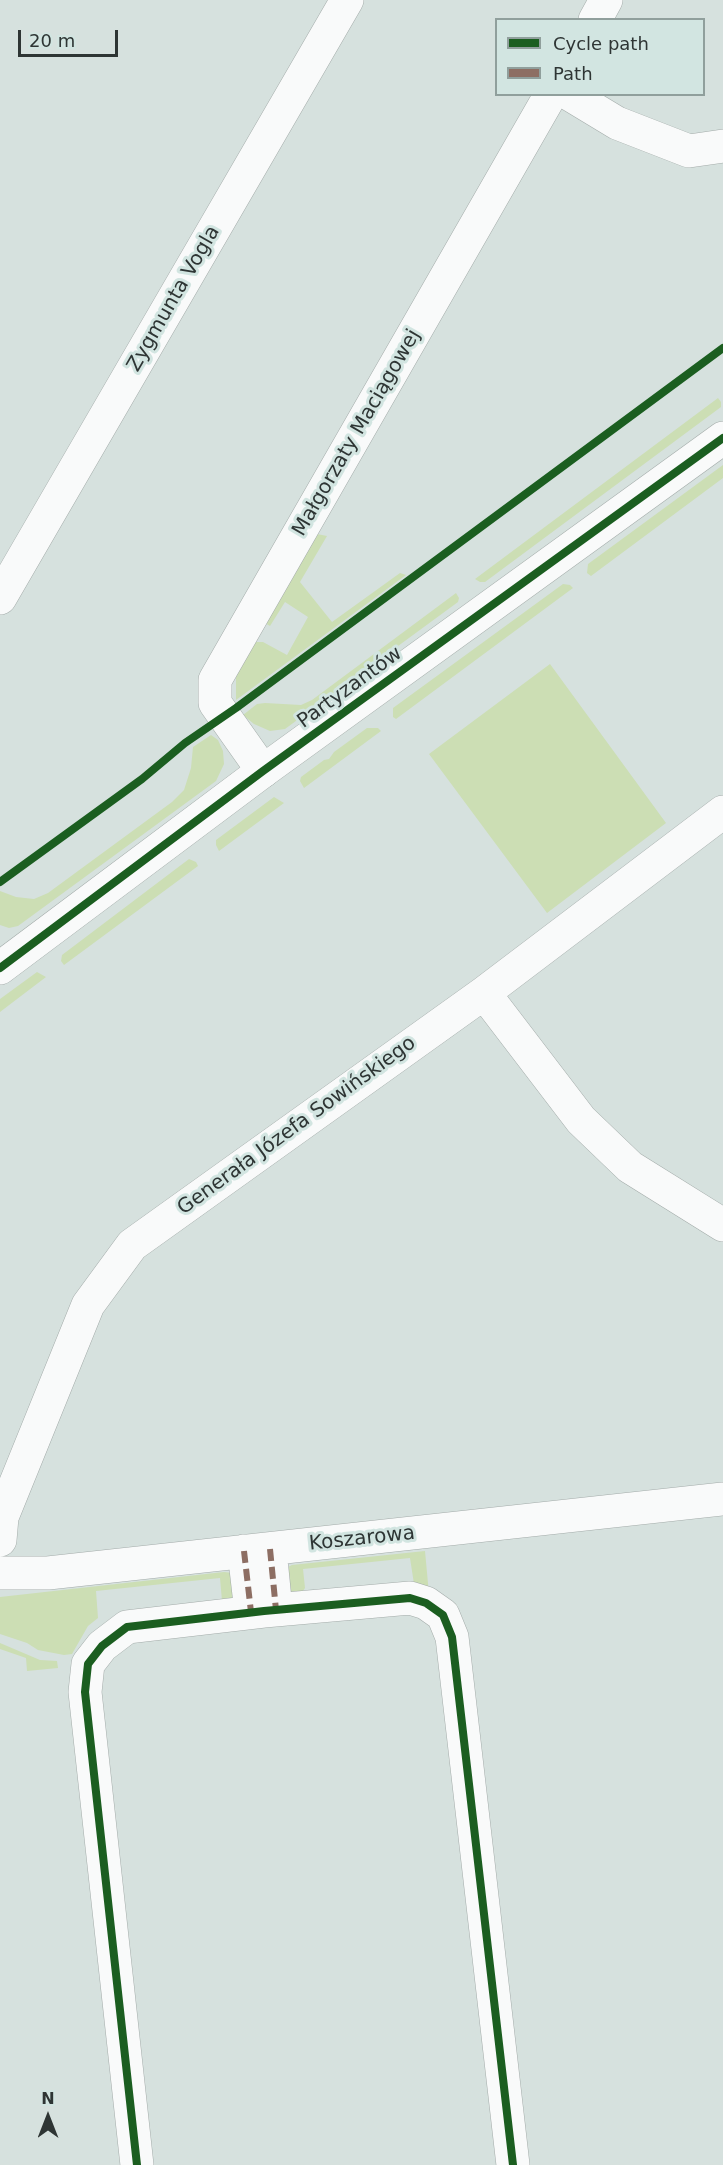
<!DOCTYPE html>
<html>
<head>
<meta charset="utf-8">
<style>
	body { margin:0 }
	#map { position:relative; width:723px; height:2165px; overflow:hidden; background:#d6e1de; font-family:"DejaVu Sans",sans-serif }
	canvas { display:block }
	.legend { position:absolute; left:495px; top:18px; width:210px; height:78px; box-sizing:border-box; background:#d2e5e1; border:2px solid #909f9c; margin:0; padding:8px 10px; list-style:none; font-size:18px; color:#2e3534 }
	.legend li { display:flex; align-items:center; gap:12px; height:30px }
	.legend b { width:30px; border:2px solid #909f9c }
	.north { position:absolute; left:18px; top:2087px; width:60px; height:60px; -webkit-text-stroke:4px #d2e5e1; paint-order:stroke; rotate:0deg; font-size:16px; font-weight:700; line-height:24px; text-align:center; color:#2e3534 }
	.north::after { content:''; display:block; margin:auto; width:21px; height:27px; background:#2e3534; clip-path:polygon(50% 0,100% 100%,50% 72%,0 100%) }
	.scale { position:absolute; left:18px; top:30px; width:100px; height:27px; box-sizing:border-box; border:3px solid #2e3534; border-top:0; padding-left:8px; font-size:18px; line-height:21px; white-space:nowrap; color:#2e3534; -webkit-text-stroke:4px #d2e5e1; paint-order:stroke }
</style>
</head>
<body>
<div id="map">
<canvas width="723" height="2165"></canvas>
<ul class="legend">
<li><b style="height:8px;background:#1b5e20"></b>Cycle path</li>
<li><b style="height:8px;background:#8d6e63"></b>Path</li>
</ul>
<div class="north">N</div>
<div class="scale">20 m</div>
</div>
<script>
const ctx = document.querySelector('canvas').getContext('2d');
ctx.lineJoin = 'round';
function paint(path, color) {
  ctx.fillStyle = color;
  ctx.fill(path, 'evenodd');
}
function shape(rows) {
  const path = new Path2D();
  for (const r of rows) {
    path.moveTo(r[0], r[1]);
    for (let i = 2; i < r.length; i += 2) path.lineTo(r[i], r[i + 1]);
  }
  return path;
}
function trace(path, color, width, dash) {
  ctx.strokeStyle = color;
  ctx.lineWidth = width;
  ctx.lineCap = dash ? 'butt' : 'round';
  ctx.setLineDash(dash || []);
  ctx.stroke(path);
}
function drawText(font, color, halo, rows, align = 'center') {
  ctx.font = font + ' "DejaVu Sans",sans-serif';
  ctx.lineWidth = 6;
  ctx.setLineDash([]);
  ctx.textBaseline = 'middle';
  ctx.strokeStyle = halo;
  ctx.fillStyle = color;
  for (const [text, x, y, turn = 0] of rows) {
    ctx.save();
    ctx.translate(x, y);
    ctx.rotate((+turn || 0) * Math.PI / 180);
    ctx.textAlign = isNaN(turn) ? turn : align;
    if (halo) ctx.strokeText(text, 0, 0);
    ctx.fillText(text, 0, 0);
    ctx.restore();
  }
}
const green = shape([
	[718,398,721,402,721,407,485,582,480,582,475,579],
	[723,465,723,478,591,576,587,573,588,564],
	[317,534,327,536,300,582,332,622,400,573,406,575,236,700,236,673,254,642,263,642,287,655,308,617,285,602,270,626,265,623],
	[563,584,570,585,573,588,396,719,393,717,393,708],
	[456,593,459,598,458,602,285,729,270,731,254,724,243,715,257,704,265,703,301,705,312,700],
	[550,664,666,823,547,913,429,754],
	[367,728,378,728,381,731,304,788,300,781,301,777,324,760,329,759,334,752],
	[211,735,218,740,223,751,224,764,216,781,18,926,9,928,0,925,0,891,16,897,34,899,48,893,172,802,184,790,191,768,193,747],
	[274,797,284,803,219,851,216,845,216,840],
	[189,859,196,862,198,866,64,965,61,961,62,955],
	[37,972,46,977,0,1012,0,999],
	[425,1551,429,1594,414,1584,410,1558,303,1569,305,1588,303,1591,290,1592,286,1568,292,1565],
	[224,1572,233,1573,233,1598,228,1601,222,1601,220,1578,96,1591,98,1618,88,1626,72,1654,64,1655,38,1650,27,1643,0,1634,0,1597],
	[0,1643,40,1660,57,1661,58,1668,27,1671,26,1658,0,1649]
]);
const minor = shape([
	[595,20,606,0],
	[569,94,617,123,689,151,723,146],
	[0,598,347,0],
	[263,771,215,703,215,680,551,94],
	[484,993,581,1120,630,1167,723,1225],
	[0,1540,2,1517,88,1305,132,1245,484,993,723,812],
	[270,1549,276,1610],
	[244,1551,251,1612],
	[0,1573,48,1573,723,1499],
	[137,2165,85,1692,88,1664,102,1646,127,1627,264,1611,410,1598,426,1603,443,1615,452,1637,513,2165]
]);
const secondary = shape([
	[0,968,263,771,723,438]
]);
const quiet = shape([
	[270,1549,276,1610],
	[244,1551,251,1612]
]);
const cycleway = shape([
	[0,882,142,779,185,743,236,708,723,348],
	[0,968,263,771,723,438],
	[137,2165,85,1692,88,1664,102,1646,127,1627,264,1611,410,1598,426,1603,443,1615,452,1637,513,2165]
]);
const streetNames = [
	["Zygmunta Vogla",174,299,-60],
	["Małgorzaty Maciągowej",357,433,-60],
	["Partyzantów",350,688,-36],
	["Generała Józefa Sowińskiego",297,1126,-36],
	["Koszarowa",362,1539,-6]
];
paint(green, '#ccdeb4');
trace(minor, '#a3aba9', 34);
trace(secondary, '#a3aba9', 34);
trace(minor, '#f9fafa', 33);
trace(secondary, '#f9fafa', 33);
trace(quiet, '#8d6e63', 6, [12, 6]);
trace(cycleway, '#1b5e20', 8);
drawText('20px', '#2e3534', '#d2e5e1', streetNames);
</script>
</body>
</html>
